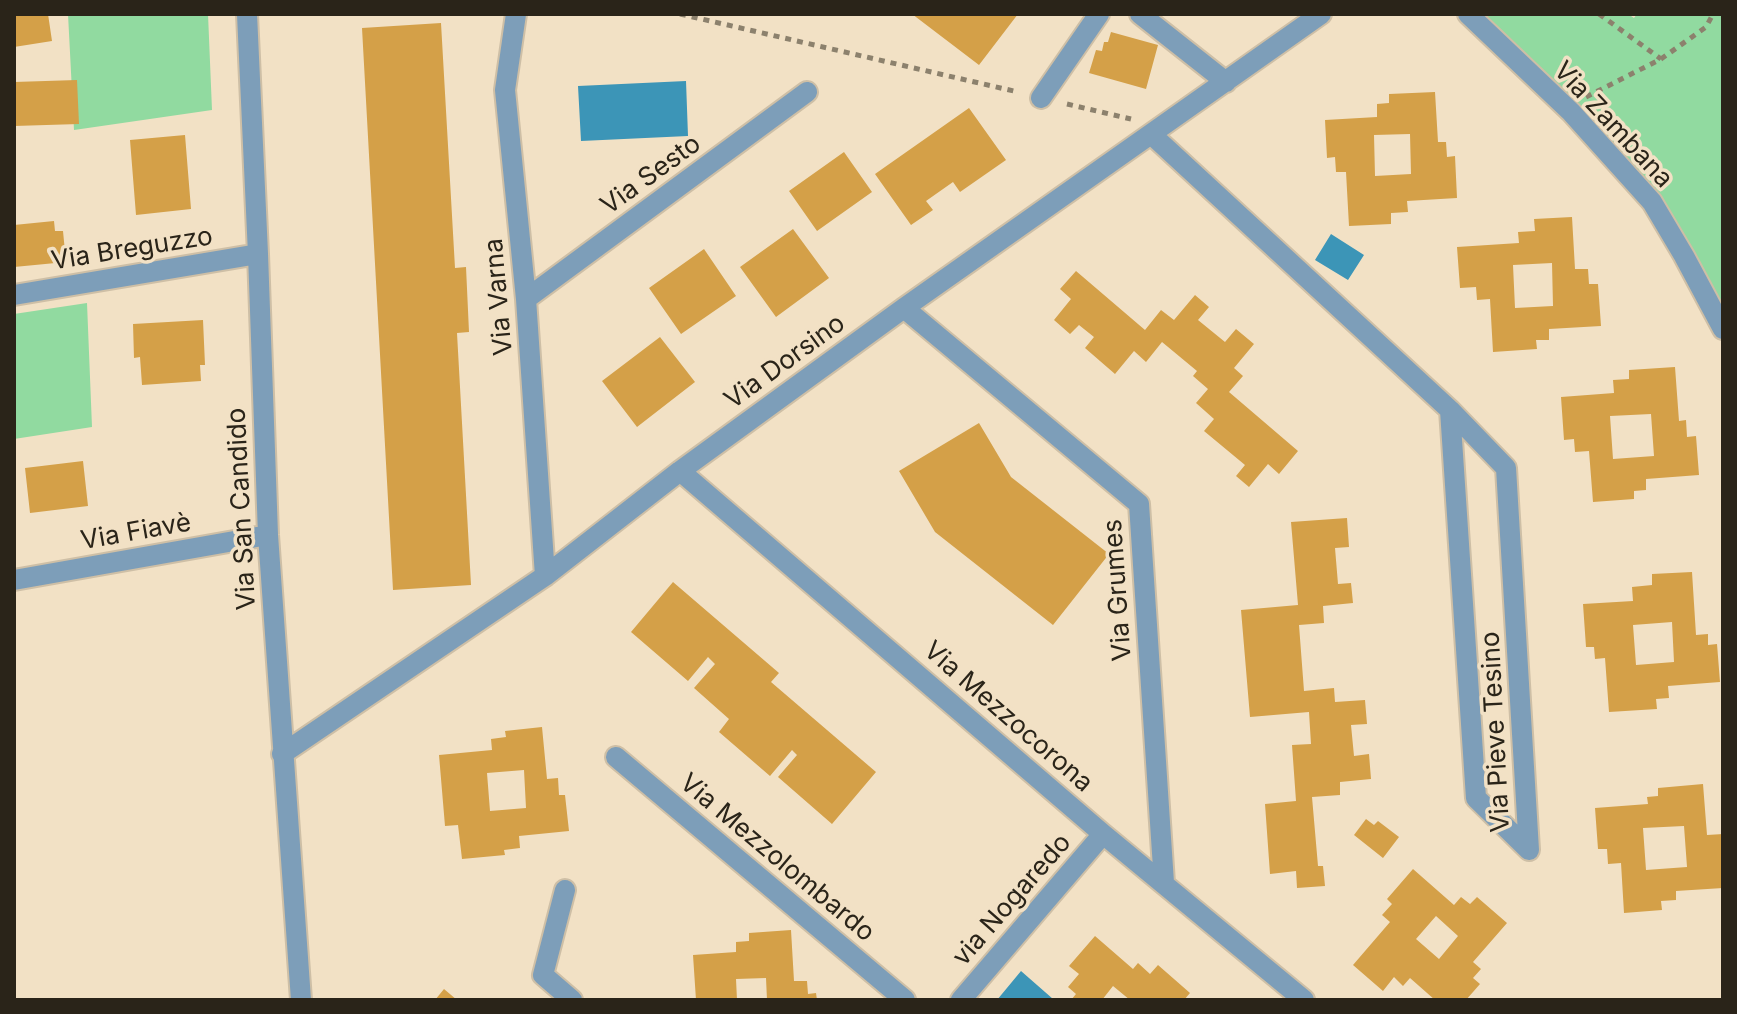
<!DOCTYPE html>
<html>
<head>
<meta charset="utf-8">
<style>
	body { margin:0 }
	#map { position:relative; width:1737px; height:1014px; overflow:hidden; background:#f2e1c5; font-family:Inter,sans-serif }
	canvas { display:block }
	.frame { position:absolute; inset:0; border:16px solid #2a2419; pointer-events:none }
</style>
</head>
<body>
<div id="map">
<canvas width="1737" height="1014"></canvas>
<div class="frame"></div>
</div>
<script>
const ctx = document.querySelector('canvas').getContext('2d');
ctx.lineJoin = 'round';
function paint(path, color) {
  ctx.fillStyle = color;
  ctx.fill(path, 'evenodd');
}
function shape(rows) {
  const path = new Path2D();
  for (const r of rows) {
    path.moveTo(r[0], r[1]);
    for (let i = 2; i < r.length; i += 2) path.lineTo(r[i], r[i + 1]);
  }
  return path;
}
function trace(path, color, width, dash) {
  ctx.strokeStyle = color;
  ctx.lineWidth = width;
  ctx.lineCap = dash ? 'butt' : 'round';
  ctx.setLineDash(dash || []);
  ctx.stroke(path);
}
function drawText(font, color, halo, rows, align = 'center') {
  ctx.font = font + ' Inter,sans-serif';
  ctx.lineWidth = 7;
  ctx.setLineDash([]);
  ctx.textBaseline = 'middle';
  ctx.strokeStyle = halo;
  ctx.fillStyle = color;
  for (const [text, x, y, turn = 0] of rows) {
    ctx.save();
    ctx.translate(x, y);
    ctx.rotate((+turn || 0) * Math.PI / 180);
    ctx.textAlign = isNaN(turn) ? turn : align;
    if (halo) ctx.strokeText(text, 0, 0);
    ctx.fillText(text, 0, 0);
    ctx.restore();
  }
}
const green = shape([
	[68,14,208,14,212,110,74,130],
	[1481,14,1628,14,1634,18,1637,14,1723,14,1723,308,1662,200,1587,114],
	[87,303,92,427,14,439,14,314]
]);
const water = shape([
	[686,81,688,136,581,141,578,86],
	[1331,234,1364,255,1348,280,1315,260],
	[1021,971,1053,999,1052,1000,997,1000]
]);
const building = shape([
	[14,14,48,14,52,41,14,47],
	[912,14,1018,14,979,65],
	[441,23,455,268,466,267,469,332,457,333,471,585,393,590,362,28],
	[1111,32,1158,45,1146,89,1089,73,1096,50,1102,51,1104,42,1108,42],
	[77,80,79,124,14,126,14,82],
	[1435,92,1438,142,1446,142,1447,157,1455,156,1457,198,1407,201,1408,212,1391,213,1391,224,1349,226,1346,172,1336,172,1335,157,1327,158,1325,120,1377,117,1377,104,1389,103,1389,94],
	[1410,134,1411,174,1375,176,1374,135],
	[969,108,1006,160,960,192,953,182,926,201,933,210,911,225,875,174],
	[185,135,191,209,136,215,130,140],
	[844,152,872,192,817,231,789,191],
	[1572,217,1575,269,1588,269,1589,284,1598,284,1601,326,1549,329,1549,340,1536,340,1537,349,1493,352,1490,299,1477,300,1476,287,1460,288,1457,247,1519,243,1518,232,1535,231,1534,219],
	[1552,263,1553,306,1515,308,1513,265],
	[54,221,55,231,63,231,66,262,14,267,14,225],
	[793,229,829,278,776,317,740,267],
	[704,249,736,296,681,334,649,288],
	[1076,271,1145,330,1161,310,1174,320,1195,295,1209,307,1198,320,1225,342,1236,329,1254,344,1234,368,1243,376,1229,392,1298,451,1279,474,1268,464,1249,487,1236,476,1245,465,1204,431,1214,419,1196,403,1208,389,1193,376,1197,371,1162,342,1146,362,1134,351,1115,374,1085,348,1094,337,1079,325,1070,334,1054,320,1071,299,1060,289],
	[203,320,205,365,200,365,201,381,142,385,140,357,134,358,133,324],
	[660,337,695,382,637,427,602,381],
	[1675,367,1679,421,1686,420,1687,437,1696,436,1699,475,1646,479,1646,490,1634,491,1634,499,1593,502,1589,451,1575,452,1574,439,1564,440,1561,397,1614,393,1613,380,1629,379,1629,370],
	[1651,414,1654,456,1613,459,1610,416],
	[979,423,1011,477,1109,554,1053,625,935,532,899,471],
	[83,461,88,506,30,513,25,468],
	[1347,518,1349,547,1335,548,1338,584,1351,583,1353,603,1323,606,1324,623,1299,625,1304,691,1334,688,1335,702,1365,700,1367,724,1351,725,1354,756,1369,754,1371,779,1340,782,1340,795,1312,797,1318,866,1323,866,1325,886,1297,888,1296,871,1270,874,1265,804,1296,801,1292,745,1311,744,1309,712,1250,717,1241,610,1298,605,1291,522],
	[1692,572,1696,635,1708,634,1708,645,1717,644,1720,682,1668,686,1669,698,1656,699,1657,709,1609,712,1605,658,1595,659,1594,647,1586,647,1583,604,1633,601,1632,587,1652,585,1652,574],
	[1672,622,1674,662,1636,665,1633,625],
	[673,582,779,673,771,682,876,772,832,824,778,777,797,755,792,750,770,776,719,732,729,719,694,688,715,664,708,657,688,681,631,632],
	[542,727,547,779,558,778,559,795,565,795,569,831,519,836,520,848,504,850,505,855,462,859,458,825,445,826,439,755,492,750,491,739,506,737,505,731],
	[524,770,526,808,490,811,487,773],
	[1703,784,1707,835,1723,834,1723,888,1676,891,1676,900,1661,901,1662,910,1624,913,1621,863,1608,864,1607,849,1598,849,1595,808,1648,804,1647,797,1658,796,1658,788],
	[1684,826,1687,867,1646,870,1643,828],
	[1366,819,1374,825,1378,821,1399,837,1383,858,1354,835],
	[1413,869,1454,905,1461,897,1470,904,1477,897,1507,923,1473,962,1481,969,1473,978,1480,984,1466,1000,1435,1000,1410,978,1403,986,1394,977,1383,991,1353,965,1390,922,1382,915,1392,904,1387,899],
	[1436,916,1458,936,1439,959,1416,939],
	[791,930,794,981,807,981,808,994,816,993,817,1000,767,1000,766,978,736,979,737,1000,696,1000,693,955,736,952,736,942,749,941,749,933],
	[1095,936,1133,969,1138,963,1150,974,1158,965,1190,993,1184,1000,1130,1000,1113,986,1102,1000,1071,1000,1076,994,1068,987,1079,974,1069,966],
	[444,989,457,1000,435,1000]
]);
const path = shape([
	[680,14,1018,92],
	[1599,14,1661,59],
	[1586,97,1661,59,1706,27,1713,14],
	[1067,104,1131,119]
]);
const minor = shape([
	[247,14,258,254,268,535,301,1000],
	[516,14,505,90,526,299,545,576],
	[1140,14,1226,82],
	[1468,14,1571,112,1652,202,1684,256,1723,329],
	[1041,98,1099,14],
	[1151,134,1450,410,1506,468,1529,850,1476,798,1450,410],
	[14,295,258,254],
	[526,299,807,92],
	[904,308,1139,504,1164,883],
	[680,471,1103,834,1304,1000],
	[14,580,268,535],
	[282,754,545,576,680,471,904,308,1321,14],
	[616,757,905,1000],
	[565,890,543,975,572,1000],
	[961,1000,1103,834]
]);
const streetNames = [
	["Via Zambana",1613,125,47],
	["Via Sesto",651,175,-36],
	["Via Breguzzo",132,249,-9],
	["Via Varna",499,297,-95],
	["Via Dorsino",785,362,-36],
	["Via San Candido",242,509,-93],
	["Via Fiavè",136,532,-10],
	["Via Grumes",1118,590,-94],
	["Via Mezzocorona",1008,717,41],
	["Via Pieve Tesino",1496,732,-93],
	["Via Mezzolombardo",777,858,40],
	["via Nogaredo",1012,900,-49]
];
paint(green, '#91daa0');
paint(water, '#3c95b7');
paint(building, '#d4a048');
trace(minor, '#cebfa6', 24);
trace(path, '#8c816d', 5, [6, 6]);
trace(minor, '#7d9eb9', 20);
drawText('26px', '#2a2419', '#f2e1c5', streetNames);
</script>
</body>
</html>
